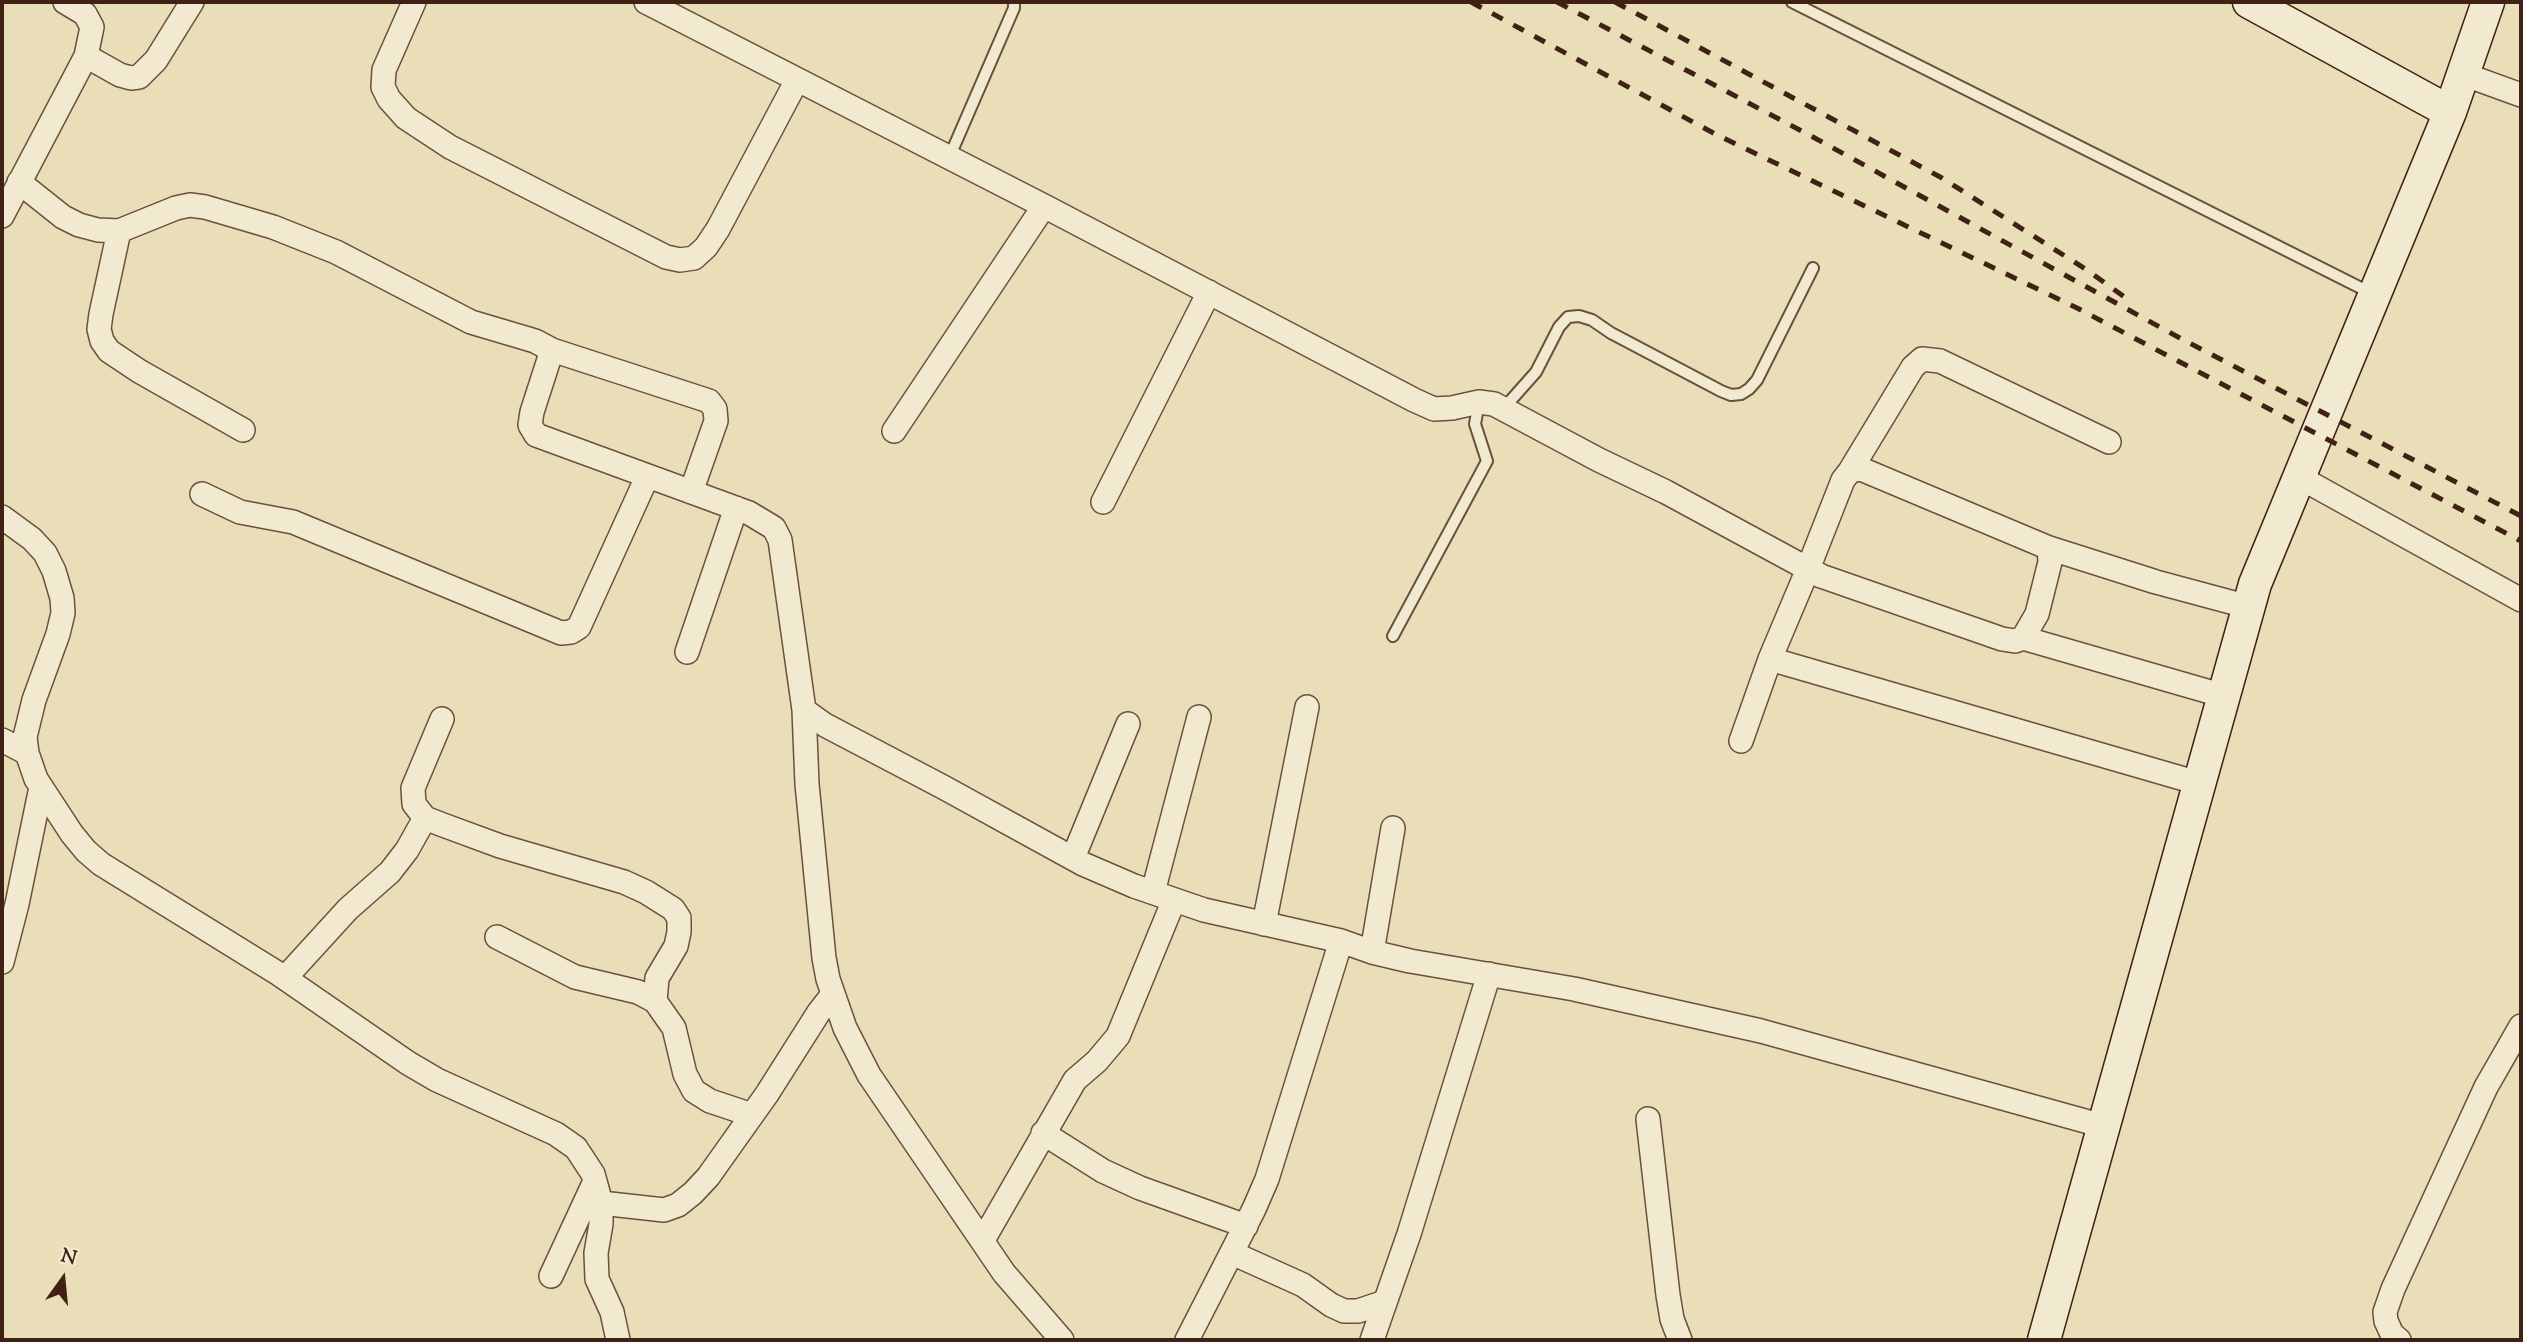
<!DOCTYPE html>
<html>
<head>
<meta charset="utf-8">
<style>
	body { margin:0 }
	#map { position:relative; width:2523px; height:1342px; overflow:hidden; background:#e9deb7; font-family:"Sorts Mill Goudy",serif }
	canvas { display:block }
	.frame { position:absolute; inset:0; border:4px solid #412115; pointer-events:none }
	.north { position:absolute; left:28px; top:1244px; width:70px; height:70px; -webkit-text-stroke:5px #f1ead0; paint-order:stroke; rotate:15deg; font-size:19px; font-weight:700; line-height:28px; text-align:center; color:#412115 }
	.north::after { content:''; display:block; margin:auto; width:24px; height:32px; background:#412115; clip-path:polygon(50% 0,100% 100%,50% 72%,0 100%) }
</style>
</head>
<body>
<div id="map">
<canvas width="2523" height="1342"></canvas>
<div class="frame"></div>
<div class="north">N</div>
</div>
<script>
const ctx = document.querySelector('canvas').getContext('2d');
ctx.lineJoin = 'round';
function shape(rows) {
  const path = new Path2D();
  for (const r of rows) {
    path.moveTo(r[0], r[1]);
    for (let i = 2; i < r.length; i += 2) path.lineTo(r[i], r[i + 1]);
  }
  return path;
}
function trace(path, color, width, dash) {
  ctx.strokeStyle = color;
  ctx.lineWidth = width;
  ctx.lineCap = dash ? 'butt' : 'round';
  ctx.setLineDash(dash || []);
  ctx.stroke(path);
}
const lane = shape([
	[1792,2,2371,293],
	[949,158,1014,8,1014,2],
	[1504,408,1536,372,1559,327,1568,317,1579,316,1592,320,1611,333,1721,391,1731,395,1741,394,1749,389,1757,380,1813,268],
	[1393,636,1487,461,1475,424,1479,402]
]);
const street = shape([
	[414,2,384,70,383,87,389,99,406,118,450,147,666,257,680,260,694,258,706,247,718,229,797,80],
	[646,2,1044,206,1414,400,1434,409,1452,408,1479,402,1494,404,1599,460,1666,492,1808,569,1770,659,1741,741],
	[86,56,120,75,131,78,139,77,156,60,192,2],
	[2463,74,2521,95],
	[19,182,63,217,79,225,98,230,119,231,176,208,190,205,205,207,273,227,336,252,471,322,535,341,552,350,532,412,530,425,536,435,749,513,774,528,780,540,804,710,825,725,943,787,1083,864,1134,886,1204,910,1341,941,1372,952,1410,961,1574,989,1761,1031,2103,1126],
	[2,216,86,56,92,27,85,14,65,2],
	[119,231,101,314,99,329,102,341,109,351,139,371,243,430],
	[552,350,709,401,715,409,716,421,691,492],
	[894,431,1044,206],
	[1861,469,2049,548,2050,562,2037,614,2023,638,2015,641,2002,639,1821,576,1808,569,1843,480,1850,471,1861,469],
	[1850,471,1913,367,1922,359,1940,361,2109,442],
	[2299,477,2521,600],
	[202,494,240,512,293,522,561,633,571,632,579,627,647,477],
	[1103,502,1209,292],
	[2,517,32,539,45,553,54,571,62,598,63,613,58,634,34,700,25,737,27,753,36,779,72,834,86,851,101,864,279,974,408,1063,437,1080,556,1134,576,1148,593,1174,601,1203,601,1224,596,1253,597,1279,612,1312,618,1340],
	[2049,548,2156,582,2249,607],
	[2023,638,2224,696],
	[687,652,736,508],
	[1770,659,2198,783],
	[804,710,807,784,824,958,828,979,845,1028,869,1075,1004,1273,1062,1340],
	[442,719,413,788,414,804,425,818,443,825,500,846,624,882,646,892,673,909,679,918,679,932,676,946,657,978,655,1001],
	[2,740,27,753],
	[1073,858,1128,724],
	[1153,892,1199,717],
	[1264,924,1307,707],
	[497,937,575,977,638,992,655,1001,674,1028,685,1074,694,1091,710,1101,752,1115],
	[1372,952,1393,828],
	[2,962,17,904,41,787],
	[285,978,348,909,390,872,407,850,425,818],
	[1648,1119,1668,1295,1672,1319,1680,1340],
	[1043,1133,1103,1171,1140,1188,1246,1226],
	[601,1203,664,1210,678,1205,693,1193,708,1177,767,1094,819,1012,833,994],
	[983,1240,1075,1080,1097,1061,1118,1036,1174,900],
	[1232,1253,1303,1285,1331,1305,1344,1311,1358,1311,1385,1302],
	[551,1276,595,1181],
	[1187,1340,1254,1209,1267,1179,1341,941],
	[1372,1340,1409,1234,1489,974],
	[2399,1340,2392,1334,2386,1321,2385,1312,2393,1289,2486,1087,2521,1026]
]);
const secondary = shape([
	[2249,2,2450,112],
	[2044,1340,2255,584,2450,112,2488,2]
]);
const rail = shape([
	[1471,2,1717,135,2075,307,2521,541],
	[1557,2,1813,137,2178,337,2521,516],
	[1615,2,1942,178,2087,270,2130,301]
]);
trace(lane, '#6b503e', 14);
trace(street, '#6b503e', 26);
trace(secondary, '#412115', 35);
trace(lane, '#f1ead0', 10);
trace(street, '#f1ead0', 23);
trace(secondary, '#f1ead0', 32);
trace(rail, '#412115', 5, [12, 12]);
</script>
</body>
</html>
